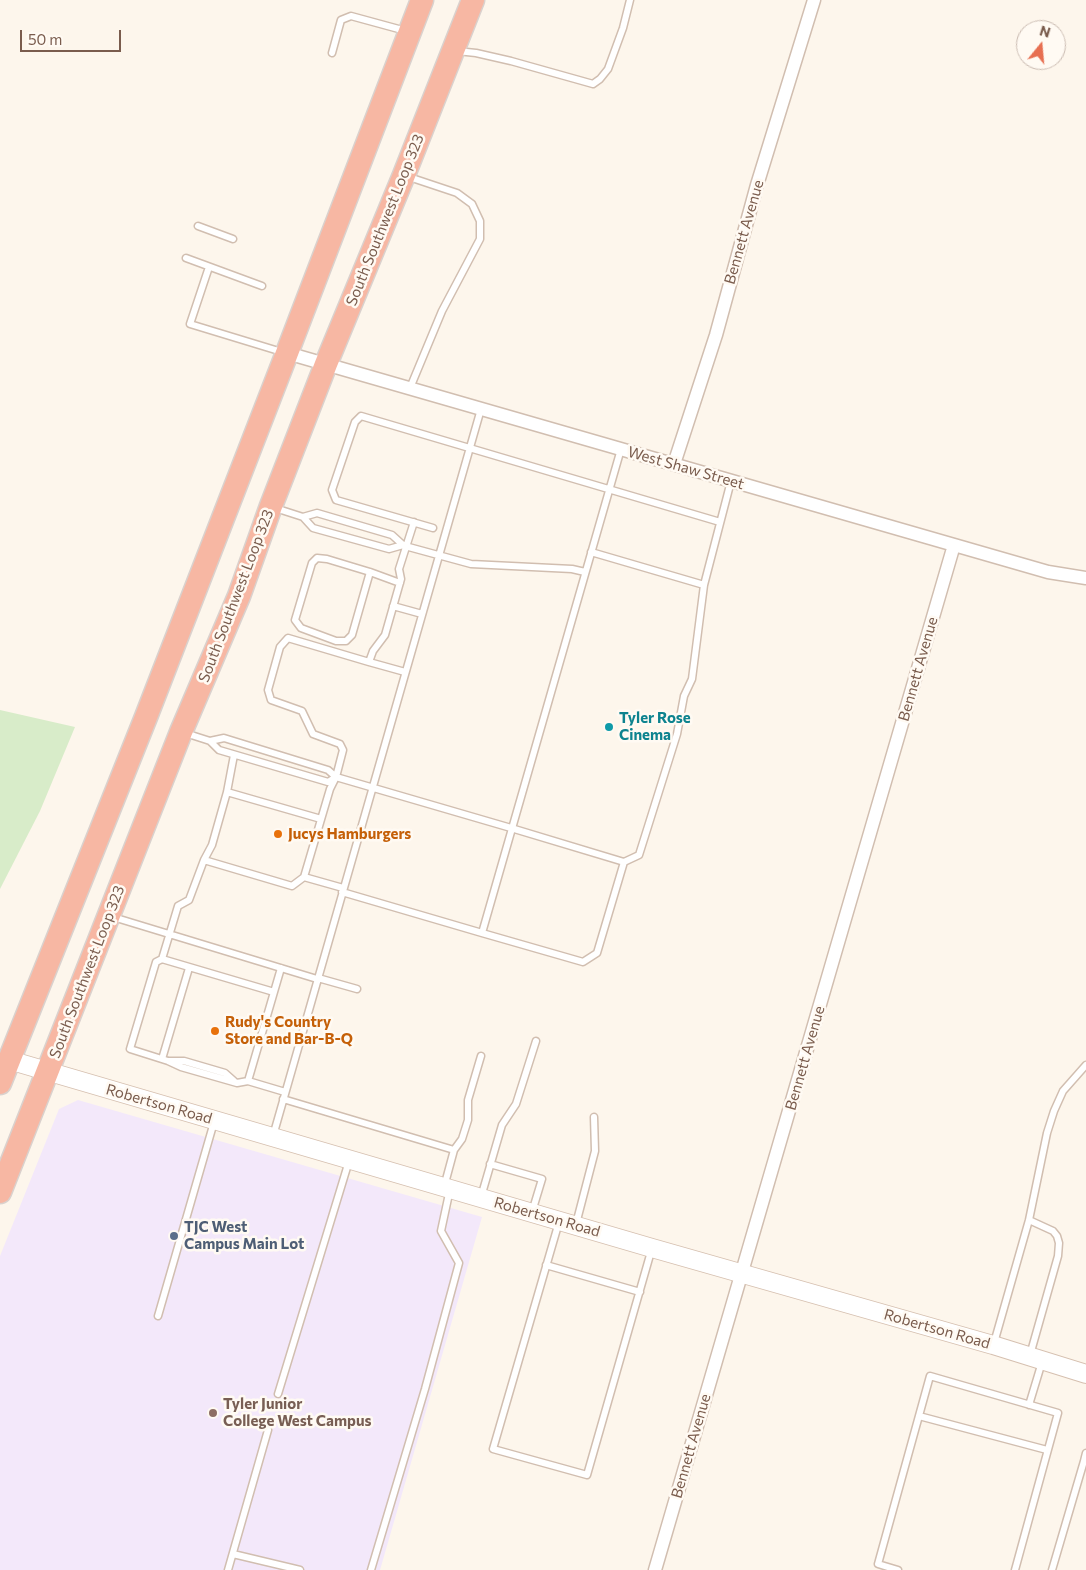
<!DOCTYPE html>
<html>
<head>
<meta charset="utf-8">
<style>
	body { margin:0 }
	#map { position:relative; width:1086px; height:1570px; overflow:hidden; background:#fdf6ec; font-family:Commissioner,sans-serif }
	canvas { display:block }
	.north { position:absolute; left:1016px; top:20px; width:50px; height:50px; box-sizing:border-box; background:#fffaf3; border:1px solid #cabbb1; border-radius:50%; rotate:17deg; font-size:14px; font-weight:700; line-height:20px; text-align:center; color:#7a5c4d }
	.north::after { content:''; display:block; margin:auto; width:18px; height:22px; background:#e76f51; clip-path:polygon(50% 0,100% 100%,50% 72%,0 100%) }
	.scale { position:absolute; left:20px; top:30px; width:101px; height:22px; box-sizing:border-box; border:2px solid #7a5c4d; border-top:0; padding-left:6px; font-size:15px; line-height:18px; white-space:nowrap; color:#7a5c4d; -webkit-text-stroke:4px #fffaf3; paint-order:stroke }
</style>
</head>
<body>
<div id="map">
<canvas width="1086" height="1570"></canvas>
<div class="north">N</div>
<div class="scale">50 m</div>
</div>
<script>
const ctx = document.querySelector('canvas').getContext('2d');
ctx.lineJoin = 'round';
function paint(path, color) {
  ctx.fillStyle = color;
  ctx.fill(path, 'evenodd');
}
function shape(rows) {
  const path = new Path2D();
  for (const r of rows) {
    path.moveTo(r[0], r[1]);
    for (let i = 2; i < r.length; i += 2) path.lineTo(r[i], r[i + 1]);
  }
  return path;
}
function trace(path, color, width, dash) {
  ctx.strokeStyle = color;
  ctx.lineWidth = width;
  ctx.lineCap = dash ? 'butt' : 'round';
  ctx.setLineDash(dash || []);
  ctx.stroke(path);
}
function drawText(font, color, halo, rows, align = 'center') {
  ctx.font = font + ' Commissioner,sans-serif';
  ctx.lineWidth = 5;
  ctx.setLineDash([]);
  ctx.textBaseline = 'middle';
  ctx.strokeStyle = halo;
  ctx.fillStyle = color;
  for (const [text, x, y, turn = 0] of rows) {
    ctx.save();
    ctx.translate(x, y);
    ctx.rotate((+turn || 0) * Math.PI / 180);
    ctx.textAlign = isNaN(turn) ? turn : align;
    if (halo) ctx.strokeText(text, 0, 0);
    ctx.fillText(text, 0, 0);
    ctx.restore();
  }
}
const education = shape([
	[78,1100,482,1217,380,1570,0,1570,0,1256,59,1109]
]);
const green = shape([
	[0,710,75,727,40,811,0,889]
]);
const lane = shape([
	[457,51,476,53,511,61,593,84,600,79,608,69,623,28,630,0],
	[332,53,341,20,351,16,406,31],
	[409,177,457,193,472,204,480,221,480,239,442,311,410,388],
	[198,226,233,239],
	[186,258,262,286],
	[209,267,190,324,282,352],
	[275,508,303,517,313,528,389,549,403,545,392,535,317,513,303,517],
	[433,528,336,500,332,490,355,422,361,416,720,522],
	[405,546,471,564,572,569,585,572],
	[591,552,704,585],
	[370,572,352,635,346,641,336,641,301,628,295,620,312,563,317,558,327,559,370,572,400,583],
	[393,606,422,614],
	[405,672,369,662,373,651,385,635,401,579,399,569,414,522],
	[185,733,210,741,219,750,328,782,336,777,328,770,224,738,210,741],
	[336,777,511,828,624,862,639,855,677,734,684,696,692,679,704,585,731,481],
	[227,792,321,819],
	[204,860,292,886,304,877],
	[343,888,304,877,330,789,336,777,343,750,340,744,313,734,302,711,271,700,268,690,280,647,288,638,369,662],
	[342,892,482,933,621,449],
	[113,917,317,979],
	[482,933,583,962,597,953,624,862],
	[162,959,178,906,189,900,204,860,212,845,227,792,234,755],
	[318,978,357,989],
	[274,992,281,968],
	[162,1059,189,968],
	[169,1061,184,1061,225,1073,234,1081],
	[248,1081,274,992,162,959,156,962,130,1049,168,1061,181,1067,237,1083,248,1081,285,1092],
	[283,1099,454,1150,444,1187],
	[273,1136,481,409],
	[454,1150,462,1139,468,1120,468,1100,481,1056],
	[490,1164,542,1179,532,1212],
	[481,1197,502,1125,516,1104,536,1041],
	[1029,1220,1053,1231,1057,1236,1059,1243,1058,1256,1030,1355],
	[559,1222,493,1449,587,1475,652,1248],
	[576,1224,595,1151,594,1117],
	[546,1265,640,1292],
	[158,1316,214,1122],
	[994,1343,1029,1220,1047,1133,1054,1111,1063,1091,1086,1065],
	[278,1394,349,1161],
	[1029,1405,1042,1362],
	[919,1416,1047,1450],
	[1084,1461,1086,1453],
	[233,1554,300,1570],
	[228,1570,268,1430],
	[371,1570,425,1389,459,1263,441,1231,450,1189],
	[898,1570,878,1564,930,1376,1058,1413,1015,1570],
	[1052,1570,1084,1461,1086,1462]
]);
const street = shape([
	[287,353,1048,572,1086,578],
	[674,464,716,335,757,185,814,0],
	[655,1570,954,545]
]);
const secondary = shape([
	[9,1060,652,1248,993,1345,1086,1374]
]);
const highway = shape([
	[0,1083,146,717,287,353,422,0],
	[0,1192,181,732,239,596,271,506,326,364,404,175,473,0]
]);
const markers = [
	[609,727,5,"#0f9aa8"],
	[278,834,5,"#e8710a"],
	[215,1031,5,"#e8710a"],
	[174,1236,5,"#5c6f8a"],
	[213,1413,5,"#8d6e63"]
];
const streetNames = [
	["South Southwest Loop 323",385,220,-68],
	["Bennett Avenue",744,232,-74],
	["West Shaw Street",686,468,16],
	["South Southwest Loop 323",236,596,-69],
	["Bennett Avenue",918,669,-74],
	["South Southwest Loop 323",87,972,-69],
	["Bennett Avenue",805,1058,-74],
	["Robertson Road",159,1104,16],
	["Robertson Road",547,1217,16],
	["Robertson Road",937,1329,16],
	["Bennett Avenue",691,1446,-74]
];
const cultureNames = [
	["Tyler Rose",619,718],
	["Cinema",619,735]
];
const foodNames = [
	["Jucys Hamburgers",288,834],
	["Rudy's Country",225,1022],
	["Store and Bar-B-Q",225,1039]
];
const serviceNames = [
	["TJC West",184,1227],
	["Campus Main Lot",184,1244]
];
const educationNames = [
	["Tyler Junior",223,1404],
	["College West Campus",223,1421]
];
paint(education, '#f3e8fa');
paint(green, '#d8ecc9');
trace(lane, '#d1beb0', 9);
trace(street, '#d1beb0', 15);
trace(secondary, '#d6c0b0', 20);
trace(highway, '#dad1cd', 25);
trace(lane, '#fff', 6);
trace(street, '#fff', 12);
trace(secondary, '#fff', 18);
trace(highway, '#f7b7a3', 22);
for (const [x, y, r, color] of markers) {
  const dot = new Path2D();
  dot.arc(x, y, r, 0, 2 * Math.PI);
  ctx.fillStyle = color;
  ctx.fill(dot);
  trace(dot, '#fffaf3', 2);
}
drawText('15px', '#7a5c4d', '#fffaf3', streetNames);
drawText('bold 15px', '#0d838f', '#fffaf3', cultureNames, 'left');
drawText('bold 15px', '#c56008', '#fffaf3', foodNames, 'left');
drawText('bold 15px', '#4e5e75', '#fffaf3', serviceNames, 'left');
drawText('bold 15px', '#785e54', '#fffaf3', educationNames, 'left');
</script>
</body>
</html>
